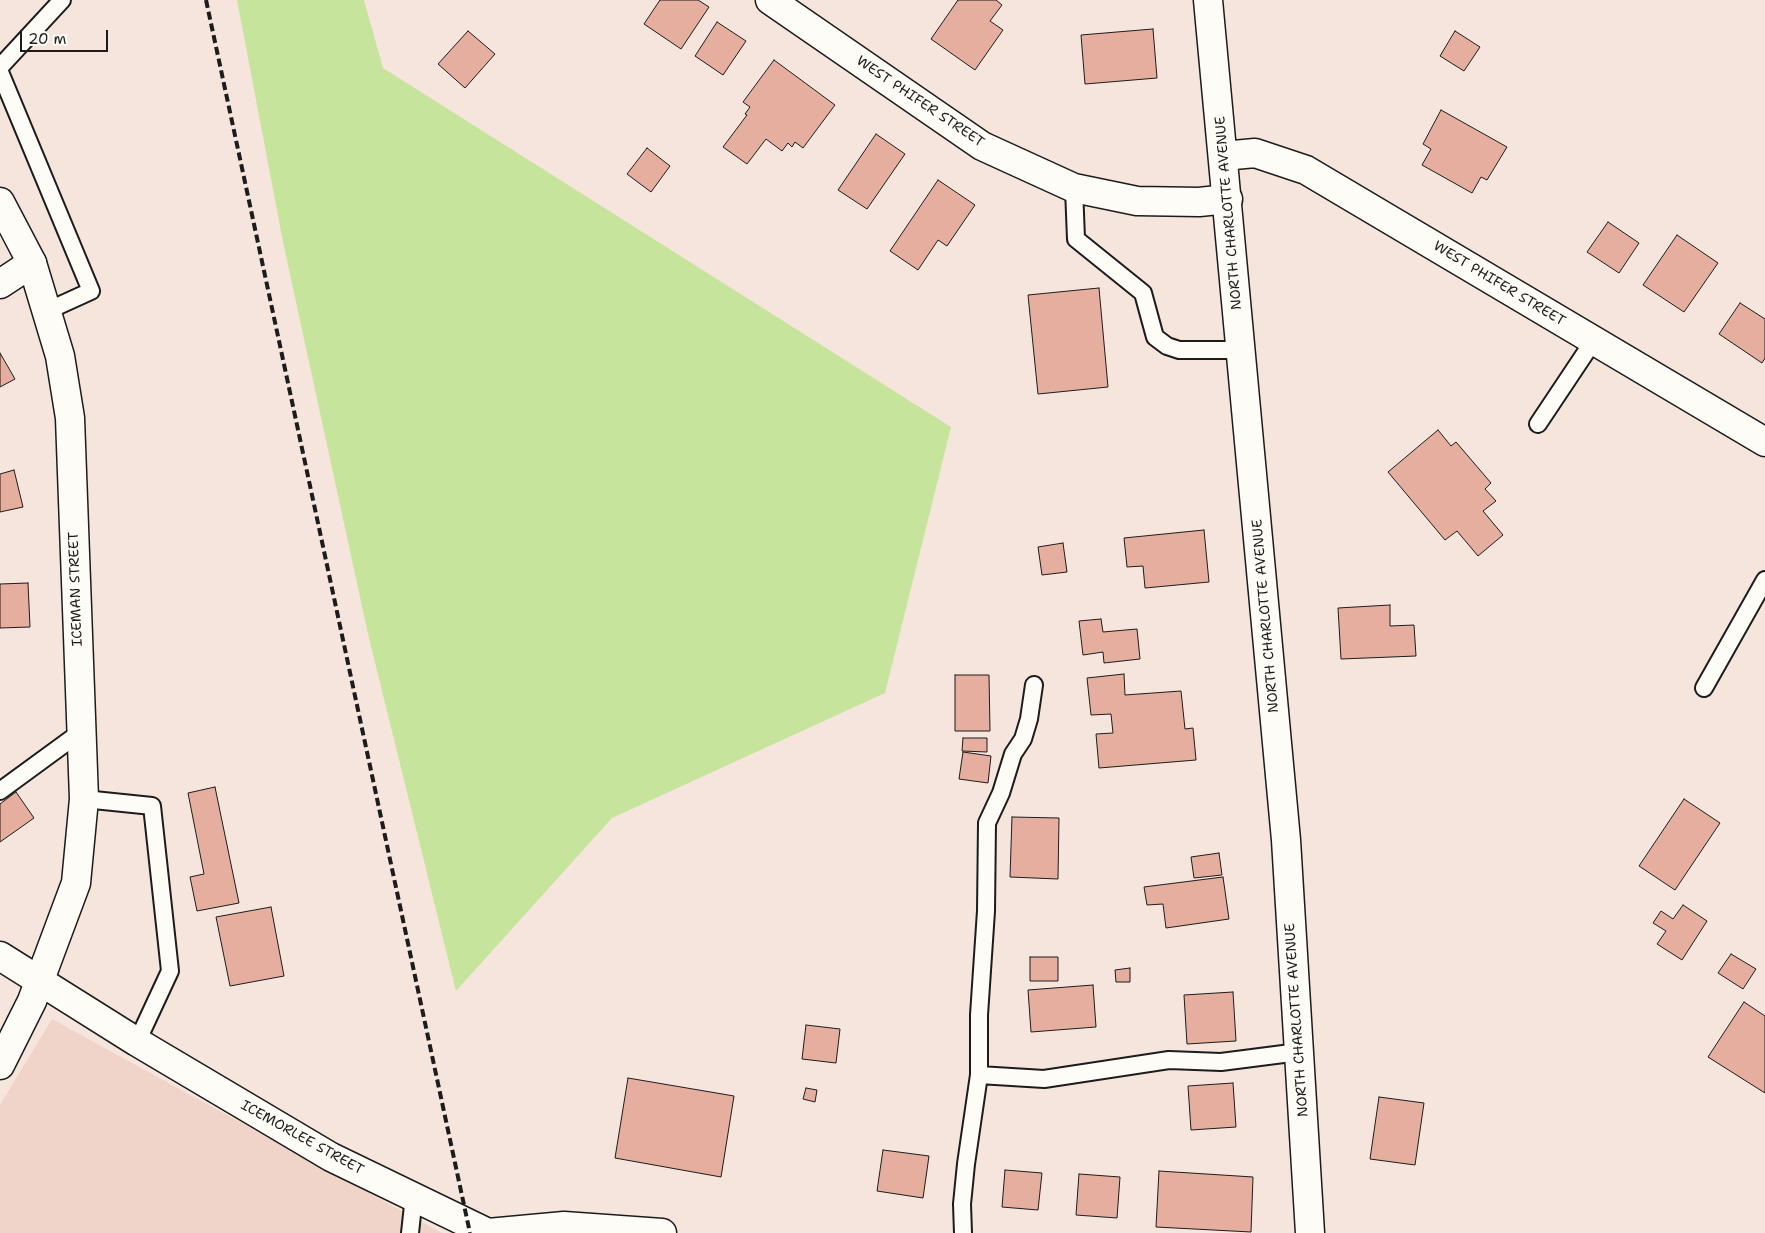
<!DOCTYPE html>
<html>
<head>
<meta charset="utf-8">
<style>
	body { margin:0 }
	#map { position:relative; width:1765px; height:1233px; overflow:hidden; background:#f6e5dc; font-family:"Shantell Sans",sans-serif }
	canvas { display:block }
	.scale { position:absolute; left:20px; top:30px; width:88px; height:22px; box-sizing:border-box; border:2px solid #1c1c1c; border-top:0; padding-left:6px; font-size:15px; line-height:18px; white-space:nowrap; color:#1c1c1c; -webkit-text-stroke:4px #fdfcf7; paint-order:stroke }
</style>
</head>
<body>
<div id="map">
<canvas width="1765" height="1233"></canvas>
<div class="scale">20 m</div>
</div>
<script>
const ctx = document.querySelector('canvas').getContext('2d');
ctx.lineJoin = 'round';
function paint(path, color) {
  ctx.fillStyle = color;
  ctx.fill(path, 'evenodd');
}
function shape(rows) {
  const path = new Path2D();
  for (const r of rows) {
    path.moveTo(r[0], r[1]);
    for (let i = 2; i < r.length; i += 2) path.lineTo(r[i], r[i + 1]);
  }
  return path;
}
function trace(path, color, width, dash) {
  ctx.strokeStyle = color;
  ctx.lineWidth = width;
  ctx.lineCap = dash ? 'butt' : 'round';
  ctx.setLineDash(dash || []);
  ctx.stroke(path);
}
function drawText(font, color, halo, rows, align = 'center') {
  ctx.font = font + ' "Shantell Sans",sans-serif';
  ctx.lineWidth = 5;
  ctx.setLineDash([]);
  ctx.textBaseline = 'middle';
  ctx.strokeStyle = halo;
  ctx.fillStyle = color;
  for (const [text, x, y, turn = 0] of rows) {
    ctx.save();
    ctx.translate(x, y);
    ctx.rotate((+turn || 0) * Math.PI / 180);
    ctx.textAlign = isNaN(turn) ? turn : align;
    if (halo) ctx.strokeText(text, 0, 0);
    ctx.fillText(text, 0, 0);
    ctx.restore();
  }
}
const built = shape([
	[52,1019,442,1233,0,1233,0,1105]
]);
const green = shape([
	[237,0,364,0,383,68,951,427,885,693,612,818,456,991,368,634,283,242]
]);
const building = shape([
	[660,0,698,0,709,7,681,49,644,24,660,0],
	[958,0,996,0,1002,5,990,21,1003,30,975,70,931,39,958,0],
	[717,22,746,41,723,75,695,56,717,22],
	[1153,29,1157,78,1085,84,1081,35,1153,29],
	[468,31,495,54,465,88,438,64,468,31],
	[1455,31,1480,47,1464,71,1440,56,1455,31],
	[774,60,835,105,803,148,795,142,792,147,788,143,782,151,766,139,747,164,723,147,747,115,745,114,750,107,743,102,774,60],
	[1441,110,1507,147,1487,180,1481,177,1472,193,1422,165,1431,149,1423,144,1441,110],
	[876,134,905,154,867,209,838,190,876,134],
	[647,148,670,166,651,192,627,174,647,148],
	[938,180,975,205,947,246,938,240,918,270,890,251,938,180],
	[1608,222,1639,243,1619,273,1587,252,1608,222],
	[1677,235,1718,263,1684,312,1643,285,1677,235],
	[1099,288,1108,387,1038,394,1028,295,1099,288],
	[1740,303,1765,319,1765,358,1762,363,1719,334,1740,303],
	[0,353,15,379,0,387,0,353],
	[1438,430,1451,446,1456,442,1491,483,1485,489,1496,501,1483,511,1503,535,1478,556,1457,531,1445,540,1388,472,1438,430],
	[14,470,23,507,0,512,0,474,14,470],
	[1204,530,1209,582,1145,588,1143,566,1127,567,1124,538,1204,530],
	[1063,543,1067,572,1042,575,1038,547,1063,543],
	[28,583,30,627,0,628,0,584,28,583],
	[1390,605,1390,626,1414,625,1416,656,1341,659,1338,608,1390,605],
	[1101,619,1103,632,1137,629,1140,659,1104,663,1103,652,1083,655,1079,621,1101,619],
	[1124,674,1125,695,1181,691,1185,729,1193,728,1196,760,1099,768,1096,734,1113,733,1111,714,1091,715,1087,678,1124,674],
	[955,675,989,675,990,731,955,731,955,675],
	[963,738,987,738,987,752,962,751,963,738],
	[963,752,991,756,988,783,959,779,963,752],
	[215,787,239,903,197,911,190,877,204,874,188,793,215,787],
	[16,792,34,818,0,842,0,804,16,792],
	[1684,799,1720,823,1675,890,1639,866,1684,799],
	[1012,817,1059,818,1058,879,1010,877,1012,817],
	[1219,853,1222,875,1194,878,1191,857,1219,853],
	[1223,877,1229,919,1166,928,1163,904,1147,905,1144,887,1223,877],
	[1683,905,1707,921,1682,960,1657,944,1666,931,1653,923,1661,911,1673,919,1683,905],
	[271,907,284,976,230,986,216,917,271,907],
	[1731,954,1756,969,1743,989,1718,973,1731,954],
	[1030,957,1058,957,1058,981,1030,981,1030,957],
	[1130,968,1130,982,1116,982,1115,970,1130,968],
	[1093,985,1096,1027,1031,1032,1028,990,1093,985],
	[1233,992,1236,1041,1187,1044,1184,995,1233,992],
	[1744,1002,1765,1016,1765,1093,1708,1057,1744,1002],
	[806,1025,840,1029,836,1063,802,1059,806,1025],
	[628,1078,734,1096,721,1177,615,1158,628,1078],
	[1233,1083,1236,1127,1191,1130,1188,1086,1233,1083],
	[806,1088,817,1090,815,1102,803,1099,806,1088],
	[1379,1097,1424,1103,1415,1165,1370,1159,1379,1097],
	[883,1150,929,1156,923,1198,877,1191,883,1150],
	[1005,1170,1042,1173,1038,1210,1002,1207,1005,1170],
	[1159,1171,1253,1177,1251,1232,1156,1227,1159,1171],
	[1079,1174,1120,1177,1117,1218,1076,1215,1079,1174]
]);
const lane = shape([
	[0,67,62,0],
	[0,72,91,291,47,311],
	[1074,188,1076,239,1143,293,1155,337,1167,346,1179,350,1242,350],
	[1538,424,1594,340],
	[1704,688,1765,580],
	[0,791,82,731],
	[84,799,152,806,170,971,137,1042],
	[979,1075,1044,1079,1169,1060,1221,1062,1299,1052],
	[410,1233,414,1196],
	[963,1233,962,1204,966,1164,979,1075,979,1015,986,911,987,823,1001,793,1013,754,1023,739,1029,719,1034,685]
]);
const street = shape([
	[770,0,982,146,1074,188,1137,201,1199,202,1228,199],
	[0,284,32,263],
	[0,956,137,1042,331,1157,488,1233,564,1226,662,1233]
]);
const secondary = shape([
	[1208,0,1286,840,1310,1233],
	[1223,156,1255,153,1306,170,1765,442],
	[0,202,32,263,60,356,70,418,84,799,76,883,32,1001,0,1065]
]);
const rail = shape([
	[206,0,470,1233]
]);
const streetNames = [
	["WEST PHIFER STREET",920,102,34],
	["NORTH CHARLOTTE AVENUE",1229,213,-95],
	["WEST PHIFER STREET",1499,284,31],
	["ICEMAN STREET",76,589,-92],
	["NORTH CHARLOTTE AVENUE",1266,616,-95],
	["NORTH CHARLOTTE AVENUE",1297,1020,-94],
	["ICEMORLEE STREET",302,1138,29]
];
paint(built, '#f1d4c9');
paint(green, '#c7e49c');
paint(building, '#e6ae9e');
trace(building, '#1c1c1c', 1);
trace(lane, '#1c1c1c', 20);
trace(street, '#1c1c1c', 31);
trace(secondary, '#1c1c1c', 31);
trace(lane, '#fdfcf7', 16);
trace(street, '#fdfcf7', 28);
trace(secondary, '#fdfcf7', 28);
trace(rail, '#1c1c1c', 4, [8, 4]);
drawText('14px', '#1c1c1c', '#fdfcf7', streetNames);
</script>
</body>
</html>
